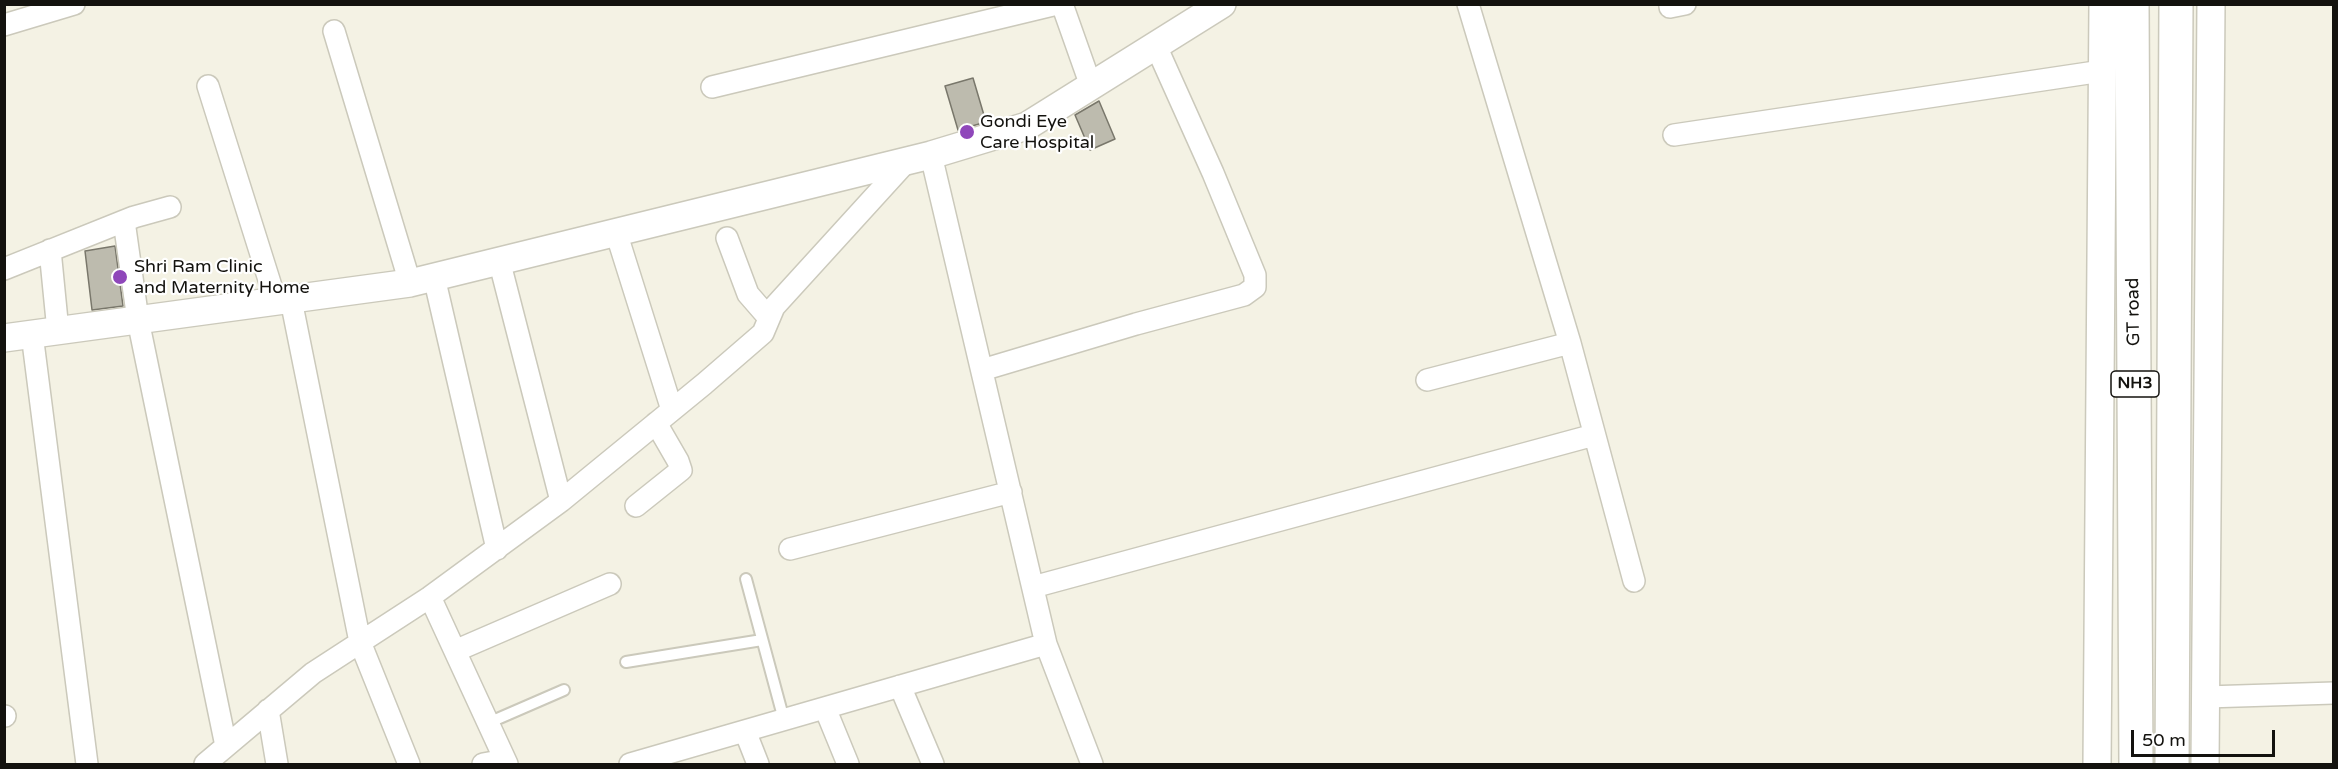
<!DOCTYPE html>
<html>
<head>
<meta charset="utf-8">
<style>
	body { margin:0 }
	#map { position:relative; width:2338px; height:769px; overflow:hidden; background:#f4f2e4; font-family:"Varela Round",sans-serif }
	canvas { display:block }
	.frame { position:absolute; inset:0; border:6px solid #13120e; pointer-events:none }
	.scale { position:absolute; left:2131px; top:730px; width:144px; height:27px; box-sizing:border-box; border:3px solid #13120e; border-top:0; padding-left:8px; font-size:18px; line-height:21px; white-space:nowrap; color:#13120e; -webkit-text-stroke:4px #fff; paint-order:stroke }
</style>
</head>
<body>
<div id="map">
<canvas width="2338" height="769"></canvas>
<div class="frame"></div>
<div class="scale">50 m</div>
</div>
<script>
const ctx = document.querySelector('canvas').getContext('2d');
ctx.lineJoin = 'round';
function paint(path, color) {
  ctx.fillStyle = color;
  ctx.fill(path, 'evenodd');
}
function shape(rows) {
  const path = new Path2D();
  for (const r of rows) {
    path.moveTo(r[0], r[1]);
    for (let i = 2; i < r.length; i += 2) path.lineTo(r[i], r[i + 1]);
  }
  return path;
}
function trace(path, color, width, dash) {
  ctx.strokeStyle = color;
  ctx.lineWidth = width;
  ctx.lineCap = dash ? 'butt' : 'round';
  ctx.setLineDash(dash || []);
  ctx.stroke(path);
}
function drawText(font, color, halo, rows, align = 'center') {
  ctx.font = font + ' "Varela Round",sans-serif';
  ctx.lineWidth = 4.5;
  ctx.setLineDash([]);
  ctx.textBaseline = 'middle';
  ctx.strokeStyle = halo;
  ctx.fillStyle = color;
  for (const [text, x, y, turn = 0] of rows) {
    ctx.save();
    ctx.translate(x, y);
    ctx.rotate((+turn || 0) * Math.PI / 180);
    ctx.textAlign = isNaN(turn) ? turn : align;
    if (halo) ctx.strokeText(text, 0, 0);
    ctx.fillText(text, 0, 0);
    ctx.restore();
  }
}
const building = shape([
	[973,78,986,122,958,130,945,86,973,78],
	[1099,101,1115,139,1090,150,1075,115,1099,101],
	[115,246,123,306,92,310,85,251,115,246]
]);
const service = shape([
	[746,579,784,720],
	[626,662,762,640],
	[488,723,564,690]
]);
const minor = shape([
	[1062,4,1091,86],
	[1468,4,1570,343,1634,581],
	[1670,4,1670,7,1685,4],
	[4,25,74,4],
	[334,31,410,283],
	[208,86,276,302],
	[712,87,1057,4],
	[1674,135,2102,71],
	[931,155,1046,644,1092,764],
	[124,221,138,320,226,746],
	[616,232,672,410],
	[727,238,748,294,768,317],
	[50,250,58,331],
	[4,269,134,217,170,207],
	[434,277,497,549],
	[291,300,360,642,409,764],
	[32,334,87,764],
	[982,370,1136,324,1244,295,1255,287,1255,275,1213,173,1156,46],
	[1427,380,1570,343],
	[561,501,704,384,763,333,774,307,907,161],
	[636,506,681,470,678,461,656,423],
	[790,549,1011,492],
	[1033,587,1594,435],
	[430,597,507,764],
	[455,651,610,584],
	[900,686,933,764],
	[2206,697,2334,693],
	[825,708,848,764],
	[268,710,277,764],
	[4,716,5,716],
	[745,731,758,764],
	[205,764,313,673,430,597,561,501,499,260],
	[483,764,505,760],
	[630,764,1046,644]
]);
const tertiary = shape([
	[4,338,410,283,931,155,1027,126,1222,4],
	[2097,764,2103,4],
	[2205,764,2211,4]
]);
const trunk = shape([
	[2132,4,2136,764],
	[2172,764,2176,4]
]);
const markers = [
	[967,132,8,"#8f47ba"],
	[120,277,8,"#8f47ba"]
];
const shields = [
	[2135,384,48]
];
const shieldNames = [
	["NH3",2135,384]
];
const poiNames = [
	["Gondi Eye",980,122],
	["Care Hospital",980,143],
	["Shri Ram Clinic",134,267],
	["and Maternity Home",134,288]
];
const streetNames = [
	["GT road",2134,312,-91]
];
paint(building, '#bdbbae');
trace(building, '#79776b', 1.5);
trace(service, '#cbc9bb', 14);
trace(minor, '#cbc9bb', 24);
trace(tertiary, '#cbc9bb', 30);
trace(trunk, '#cbc9bb', 36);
trace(service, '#fff', 10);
trace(minor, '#fff', 21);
trace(tertiary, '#fff', 27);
trace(trunk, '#fff', 33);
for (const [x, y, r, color] of markers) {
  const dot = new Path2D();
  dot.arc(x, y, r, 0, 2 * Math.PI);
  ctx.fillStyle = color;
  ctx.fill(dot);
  trace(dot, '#fff', 2);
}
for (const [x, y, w] of shields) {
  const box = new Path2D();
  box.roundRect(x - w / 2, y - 13, w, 26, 4.5);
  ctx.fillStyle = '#fff';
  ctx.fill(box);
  trace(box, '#13120e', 1.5);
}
drawText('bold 16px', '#13120e', null, shieldNames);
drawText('18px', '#13120e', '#fff', poiNames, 'left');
drawText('18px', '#13120e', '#fff', streetNames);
</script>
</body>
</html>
